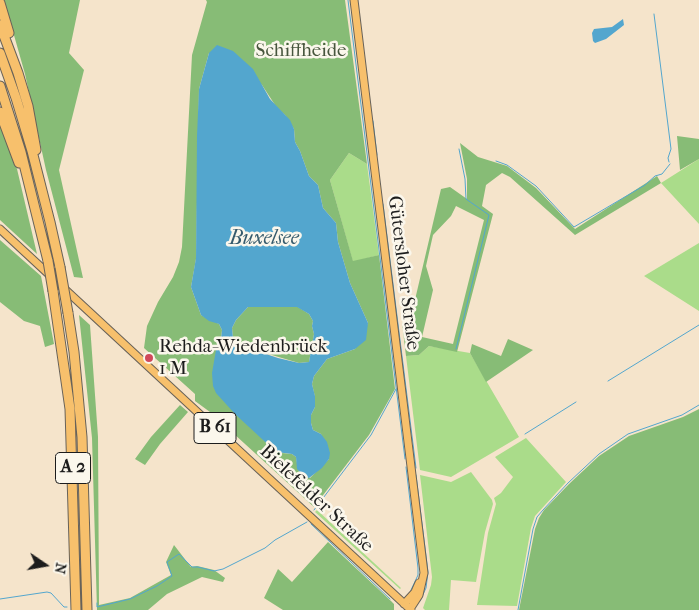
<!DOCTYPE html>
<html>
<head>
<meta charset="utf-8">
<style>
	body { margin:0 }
	#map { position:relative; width:699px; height:610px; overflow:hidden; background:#f5e4cb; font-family:"IM FELL French Canon",serif }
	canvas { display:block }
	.north { position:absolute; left:20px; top:540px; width:50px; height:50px; -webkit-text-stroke:4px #fbf7ec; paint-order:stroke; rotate:102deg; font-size:14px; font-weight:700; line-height:20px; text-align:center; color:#1c1c1c }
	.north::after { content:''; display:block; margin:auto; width:18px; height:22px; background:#1c1c1c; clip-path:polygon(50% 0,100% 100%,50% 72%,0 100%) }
</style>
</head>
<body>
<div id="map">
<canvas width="699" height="610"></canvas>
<div class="north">N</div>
</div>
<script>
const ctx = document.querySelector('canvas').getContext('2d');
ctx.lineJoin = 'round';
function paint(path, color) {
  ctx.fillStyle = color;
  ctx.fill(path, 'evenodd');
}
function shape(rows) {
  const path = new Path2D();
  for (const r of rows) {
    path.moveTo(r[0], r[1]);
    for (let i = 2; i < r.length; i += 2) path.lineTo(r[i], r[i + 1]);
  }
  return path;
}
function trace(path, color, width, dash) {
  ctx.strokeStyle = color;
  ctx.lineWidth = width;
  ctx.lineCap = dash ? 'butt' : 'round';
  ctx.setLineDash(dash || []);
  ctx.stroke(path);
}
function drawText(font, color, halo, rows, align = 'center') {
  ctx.font = font + ' "IM FELL French Canon",serif';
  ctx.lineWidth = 5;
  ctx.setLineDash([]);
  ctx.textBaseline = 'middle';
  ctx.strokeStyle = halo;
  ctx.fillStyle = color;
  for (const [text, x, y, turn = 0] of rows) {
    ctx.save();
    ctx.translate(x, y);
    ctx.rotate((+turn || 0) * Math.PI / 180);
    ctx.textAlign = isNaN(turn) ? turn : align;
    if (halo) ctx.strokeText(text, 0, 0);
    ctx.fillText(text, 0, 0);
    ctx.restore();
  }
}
const green = shape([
	[349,153,367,164,379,255,353,262,330,180],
	[699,159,699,224,661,183],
	[699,243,699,311,644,276],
	[429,346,470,353,519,437,451,477,420,470,406,356,419,355],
	[526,438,566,482,535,516,531,528,517,606,477,605,488,533,496,504,494,498,501,493,513,477,495,457],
	[471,472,492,500,493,504,485,532,476,582,451,580,449,610,425,610,423,608,431,585,432,577,420,475,451,482],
	[317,510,401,588,400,589,315,512]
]);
const forest = shape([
	[4,0,80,0,69,53,84,70,59,170,83,278,74,277,46,170,25,74],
	[206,0,345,0,367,164,349,153,330,180,353,261,379,255,395,389,369,435,314,507,210,412,195,401,195,394,144,348,147,326,158,302,173,277,179,262,182,247,192,55,207,2],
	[209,53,262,85,277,108,285,115,294,129,295,142,300,151,309,176,318,185,323,208,336,223,338,242,350,283,368,323,355,349,327,359,314,376,312,384,315,397,315,407,311,415,311,423,313,430,321,434,329,459,310,478,304,476,298,469,296,457,292,454,282,453,216,350,221,339,222,330,219,324,201,315,191,287,196,259,199,89],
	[0,122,17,169,37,254,0,220],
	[677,136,699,139,699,159,680,170],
	[460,143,478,157,507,166,536,188,575,229,657,176,661,183,575,235,510,177,502,173,486,185,482,206,493,214,457,352,429,346,419,355,406,356,402,323,410,321,441,189,450,187,467,199,467,179],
	[456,206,484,220,453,344,422,337,433,290,426,266,433,235,451,216],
	[0,240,41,276,54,344,45,347,40,326,24,321,0,302],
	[248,307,298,307,309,314,313,321,312,326,314,334,309,362,299,363,248,348,233,338,232,328,236,320],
	[79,315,90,325,98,437,99,605,130,598,171,575,166,562,174,545,191,567,197,566,214,570,225,578,223,582,202,577,167,594,148,610,97,610,92,438],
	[508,339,533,350,486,382,470,353,472,344,501,356],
	[180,405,188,412,160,444,145,465,135,459,151,437],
	[699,409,699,610,519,610,535,529,539,518,544,510,569,484,599,456,629,436,683,417],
	[328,542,391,601,394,604,394,610,283,610,264,598,278,569,292,582]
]);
const water = shape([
	[623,19,624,25,606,39,595,43,593,41,592,33,594,29,612,27],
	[217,45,233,51,253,69,270,99,290,120,294,129,295,142,300,151,309,176,318,185,323,208,336,223,338,242,350,283,368,323,366,340,355,349,327,359,314,376,312,384,315,396,315,407,311,415,311,423,313,430,321,434,327,442,330,453,329,459,322,468,309,478,304,476,297,469,296,457,292,454,276,452,235,414,216,393,213,386,212,373,216,350,221,339,222,330,219,324,209,321,201,315,191,287,196,258,197,136,199,89,209,53],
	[248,307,297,307,309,314,313,321,312,326,314,334,309,362,299,363,278,358,248,348,233,338,232,328,236,320]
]);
const stream = shape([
	[348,0,405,459],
	[654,14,671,149,668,158,669,162],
	[373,121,377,155],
	[496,161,507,165,536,186,574,227,645,185,655,176,662,174,670,164],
	[383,204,416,468],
	[456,349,489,215,466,199,465,179,459,149],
	[608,381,699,325],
	[525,434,576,402],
	[406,467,418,568,418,575,411,590],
	[416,475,428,572,426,588,420,601],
	[314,510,371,435,396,389],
	[311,524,390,599],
	[0,599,47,592,51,593,64,607,67,607],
	[97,603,97,607,130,599,157,586,172,576,167,562,179,554,192,567,198,567,214,571,223,569,265,548,275,540,307,522],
	[518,610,533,529,537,517,543,510,568,483,599,454,628,434,682,415,699,405]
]);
const major = shape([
	[354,0,424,573,419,595,410,609],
	[0,229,411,610],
	[404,604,415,592,419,583]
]);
const highway = shape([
	[0,3,9,33],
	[0,25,18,73,28,106,36,150],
	[0,53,16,98,32,151,50,222,60,267],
	[0,86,21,152,48,261],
	[0,112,19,163],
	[53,291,70,409,76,610],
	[68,313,74,352,82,437,87,610]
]);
const highwayBridge = shape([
	[48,261,53,291],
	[60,267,68,313]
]);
const markers = [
	[149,358,5,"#d1495b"]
];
const shields = [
	[215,428,42],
	[73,468,35]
];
const shieldNames = [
	["B 61",215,428],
	["A 2",73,468]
];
const parkNames = [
	["Schiffheide",301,51]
];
const streetNames = [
	["Gütersloher Straße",403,273,83],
	["Bielefelder Straße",316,499,43]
];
const poiNames = [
	["Rehda-Wiedenbrück",159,347],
	["1 M",159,369]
];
const waterNames = [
	["Buxelsee",264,239]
];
paint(green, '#aadc8a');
paint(forest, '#87bc76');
paint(water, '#53a6ce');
trace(stream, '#53a6ce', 1);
trace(major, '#686259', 9);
trace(highway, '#686259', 11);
trace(major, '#f7c06c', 7);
trace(highway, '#f7c06c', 9);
trace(highwayBridge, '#686259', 11, []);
trace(highwayBridge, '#f7c06c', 9);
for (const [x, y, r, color] of markers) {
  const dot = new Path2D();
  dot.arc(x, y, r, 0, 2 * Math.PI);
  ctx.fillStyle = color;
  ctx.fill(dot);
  trace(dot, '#fbf7ec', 2);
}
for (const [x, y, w] of shields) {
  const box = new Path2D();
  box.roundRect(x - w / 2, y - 15.5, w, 31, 4);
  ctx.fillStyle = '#fbf7ec';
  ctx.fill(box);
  trace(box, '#1c1c1c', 1);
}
drawText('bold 18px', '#1c1c1c', null, shieldNames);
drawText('19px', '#47563d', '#fbf7ec', parkNames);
drawText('19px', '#1c1c1c', '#fbf7ec', streetNames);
drawText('19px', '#1c1c1c', '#fbf7ec', poiNames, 'left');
drawText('italic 20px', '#355a6c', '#fbf7ec', waterNames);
</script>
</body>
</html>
